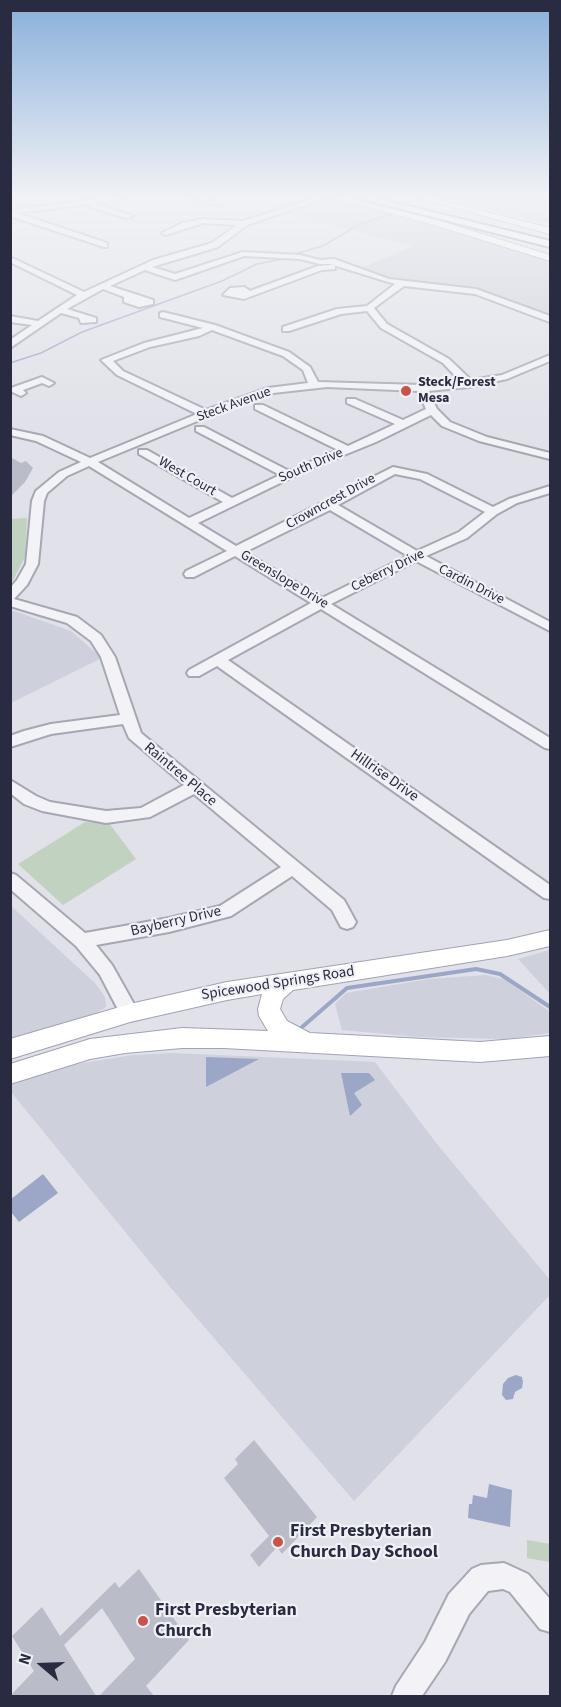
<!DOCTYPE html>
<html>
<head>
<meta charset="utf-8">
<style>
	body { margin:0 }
	#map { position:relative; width:561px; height:1707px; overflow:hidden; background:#e0e1e9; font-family:"Source Sans 3",sans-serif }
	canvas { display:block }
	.frame { position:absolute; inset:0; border:12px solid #292c40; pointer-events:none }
	.north { position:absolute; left:12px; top:1635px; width:60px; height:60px; -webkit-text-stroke:4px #f0f1f6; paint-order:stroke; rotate:289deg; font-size:16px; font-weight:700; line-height:24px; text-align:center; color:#292c40 }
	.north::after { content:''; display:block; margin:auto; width:21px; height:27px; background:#292c40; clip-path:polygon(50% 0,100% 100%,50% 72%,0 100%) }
</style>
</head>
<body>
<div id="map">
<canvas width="561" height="1707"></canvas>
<div class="frame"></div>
<div class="north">N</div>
</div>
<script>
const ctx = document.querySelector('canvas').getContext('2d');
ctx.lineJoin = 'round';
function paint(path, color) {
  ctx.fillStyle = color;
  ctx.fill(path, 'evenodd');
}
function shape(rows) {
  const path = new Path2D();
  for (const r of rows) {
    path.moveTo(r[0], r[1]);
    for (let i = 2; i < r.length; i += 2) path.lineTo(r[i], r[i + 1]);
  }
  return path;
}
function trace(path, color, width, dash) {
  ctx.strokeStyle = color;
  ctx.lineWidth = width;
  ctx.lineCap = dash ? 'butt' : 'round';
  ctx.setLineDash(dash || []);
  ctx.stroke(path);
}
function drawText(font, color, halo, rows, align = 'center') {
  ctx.font = font + ' "Source Sans 3",sans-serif';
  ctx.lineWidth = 4.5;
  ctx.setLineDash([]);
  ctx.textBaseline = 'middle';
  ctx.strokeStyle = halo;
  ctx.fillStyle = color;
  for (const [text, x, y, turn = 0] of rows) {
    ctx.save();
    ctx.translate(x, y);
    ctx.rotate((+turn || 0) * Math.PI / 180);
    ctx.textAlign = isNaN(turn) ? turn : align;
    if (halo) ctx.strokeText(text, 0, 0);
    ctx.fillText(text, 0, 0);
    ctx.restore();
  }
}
const built = shape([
	[432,198,550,198,550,224,486,209],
	[332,199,452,230,550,260,550,316,485,293,462,287,391,279,361,268,413,246,284,213],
	[14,611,71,631,102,658,11,703,10,612],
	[10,905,95,983,105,997,106,1007,92,1015,11,1040],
	[550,950,550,994,518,959],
	[486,975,506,980,550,1012,550,1033,507,1039,418,1037,342,1030,335,1004,346,993,429,979],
	[173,1053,375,1062,437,1144,550,1280,550,1295,354,1501,171,1288,11,1092,10,1085,70,1065,133,1055]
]);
const green = shape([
	[27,518,25,557,11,584,11,519],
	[85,822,109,823,136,859,63,905,18,864],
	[527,1540,550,1544,550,1562,527,1558]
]);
const water = shape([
	[206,1057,259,1059,206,1087],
	[341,1073,369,1073,375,1080,354,1093,362,1105,350,1116],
	[43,1174,58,1193,19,1222,11,1212,11,1199],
	[516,1375,522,1377,523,1382,522,1388,515,1392,513,1399,506,1400,502,1395,503,1384,508,1378],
	[489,1484,512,1490,510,1527,468,1518,469,1504,472,1504,473,1495,487,1498]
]);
const streamFar1 = shape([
	[543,221,550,218],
	[295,254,323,246,358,225,391,214],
	[10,363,41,353,82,332,222,281,257,264,288,258]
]);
const stream = shape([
	[301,1028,347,988,476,969,500,974,550,1007]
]);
const building = shape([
	[10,457,21,463,26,461,33,468,25,482,10,497],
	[254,1440,317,1517,282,1554,277,1547,259,1567,250,1555,269,1536,224,1478,238,1464,235,1459],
	[139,1569,189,1640,146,1686,154,1696,99,1696,135,1659,102,1608,64,1645,96,1696,10,1696,34,1671,12,1636,42,1607,60,1636,115,1582,119,1588]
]);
const minor = shape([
	[103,198,124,198,95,203,133,216,126,218,90,207,90,204,17,213,107,243,107,247,104,247,10,216,10,210,103,198],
	[190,198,204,198,224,204,220,206,190,198],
	[315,198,326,198,247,225,218,247,152,267,175,274,243,252,300,255,320,260,334,259,389,279,476,289,550,316,550,322,547,321,475,294,404,286,374,308,387,324,449,359,471,380,502,375,550,355,550,361,507,379,469,387,428,391,437,409,450,422,487,437,550,453,550,459,479,441,442,426,431,415,376,442,307,470,198,523,236,546,393,467,427,474,493,507,509,499,550,486,550,493,517,503,497,514,467,538,426,556,550,622,550,631,416,561,331,604,550,738,550,749,545,748,321,609,228,660,550,885,550,899,544,898,217,666,199,676,189,676,187,673,189,670,311,603,235,556,194,577,186,577,184,574,186,571,227,551,89,466,67,476,47,493,44,501,38,564,27,585,14,599,77,617,101,635,115,657,141,733,344,900,356,922,353,927,347,929,341,927,332,910,292,876,231,916,169,932,96,945,112,965,139,1013,137,1019,130,1021,123,1019,100,975,76,946,10,889,10,873,16,875,85,933,169,918,220,906,281,867,194,794,150,817,106,823,42,811,24,804,10,793,10,780,36,796,50,802,106,811,141,808,184,785,129,738,123,724,51,734,10,747,10,736,24,731,51,724,120,715,101,657,91,641,67,623,10,606,10,588,17,580,26,564,32,501,36,491,59,472,81,462,36,441,10,435,10,429,43,436,90,458,197,414,117,375,101,360,144,343,203,328,160,317,160,313,163,312,215,325,289,352,310,367,318,382,422,385,461,382,443,363,381,328,367,311,341,314,289,331,283,331,283,327,337,309,367,306,395,284,330,264,320,264,300,259,244,256,175,280,145,270,110,286,153,300,153,304,139,307,124,302,124,297,103,289,67,309,96,318,96,322,81,323,79,318,61,313,10,348,10,340,32,325,10,322,10,316,38,321,77,295,10,262,10,257,84,292,153,260,212,243,237,225,203,223,166,235,162,233,182,223,203,219,243,221,315,198],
	[212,330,283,356,303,370,308,383,268,388,206,410,123,371,113,361,150,347,199,336,212,330],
	[327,387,418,391,426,409,403,420,355,399,347,399,347,403,395,424,348,446,263,405,255,405,255,409,338,450,289,471,204,427,196,427,196,431,280,475,232,498,147,450,139,450,139,454,223,502,189,518,98,462,241,403,273,393,327,387],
	[395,474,420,479,485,512,459,532,417,551,338,505,395,474],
	[330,510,408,556,322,598,245,552,330,510],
	[332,265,335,265,335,269,322,270,244,299,223,295,230,288,244,287,250,291,318,266,332,265],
	[42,377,54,383,49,386,42,383,23,390,26,393,21,396,10,391,11,388,42,377],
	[504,1563,528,1574,550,1599,550,1632,540,1629,510,1592,503,1589,488,1591,469,1614,445,1662,422,1696,392,1696,396,1686,425,1642,449,1594,472,1569,481,1565,504,1563]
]);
const major = shape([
	[334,198,348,198,437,220,550,255,550,261,431,224,334,198],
	[418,198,432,198,550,228,550,234,418,198],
	[550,930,550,946,507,956,293,990,283,999,280,1009,287,1021,310,1033,480,1042,550,1036,550,1056,480,1062,224,1048,182,1048,125,1053,90,1059,10,1084,10,1064,90,1039,182,1028,268,1031,259,1016,258,1009,262,994,227,1000,130,1022,10,1059,10,1039,130,1004,227,982,507,940,550,930]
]);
const highway = shape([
	[358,198,375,198,550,241,550,247,358,198]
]);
const markers = [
	[406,391,6,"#ca5348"],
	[278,1542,6,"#ca5348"],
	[143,1621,6,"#ca5348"]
];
const farPoinames = [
	["Steck/Forest",418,383],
	["Mesa",418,399]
];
const farStreetnames = [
	["Steck Avenue",234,405,-20],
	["South Drive",311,466,-23],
	["West Court",187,477,30],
	["Crowncrest Drive",331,502,-29],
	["Ceberry Drive",388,571,-26],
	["Greenslope Drive",284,580,31],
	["Cardin Drive",471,585,27]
];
const streetNames = [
	["Raintree Place",180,775,40],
	["Hillrise Drive",384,776,35],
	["Bayberry Drive",176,922,-13],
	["Spicewood Springs Road",278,984,-9]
];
const nearPoinames = [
	["First Presbyterian",290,1532],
	["Church Day School",290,1553],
	["First Presbyterian",155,1611],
	["Church",155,1632]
];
paint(built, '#ced0db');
paint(green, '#c2d2c1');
paint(water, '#9ca7c8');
trace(streamFar1, '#9ca7c8', 1.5);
trace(stream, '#9ca7c8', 4);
paint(building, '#babcc8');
trace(minor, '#a5a7b3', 4);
trace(major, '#a0a3b4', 2);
trace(highway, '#888b9f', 4);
paint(minor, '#f3f3f7');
paint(major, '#fff');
paint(highway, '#fff');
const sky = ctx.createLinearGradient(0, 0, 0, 437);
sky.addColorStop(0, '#89afdb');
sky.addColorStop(0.45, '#f1f2f5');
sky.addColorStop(1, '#f1f2f500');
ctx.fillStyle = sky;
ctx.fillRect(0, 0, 561, 437);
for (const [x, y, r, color] of markers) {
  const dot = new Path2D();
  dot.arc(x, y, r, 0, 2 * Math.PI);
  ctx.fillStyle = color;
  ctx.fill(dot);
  trace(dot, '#f0f1f6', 2);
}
drawText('bold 14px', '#292c40', '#f0f1f6', farPoinames, 'left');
drawText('14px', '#292c40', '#f0f1f6', farStreetnames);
drawText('15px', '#292c40', '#f0f1f6', streetNames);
drawText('bold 18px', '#292c40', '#f0f1f6', nearPoinames, 'left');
</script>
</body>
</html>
